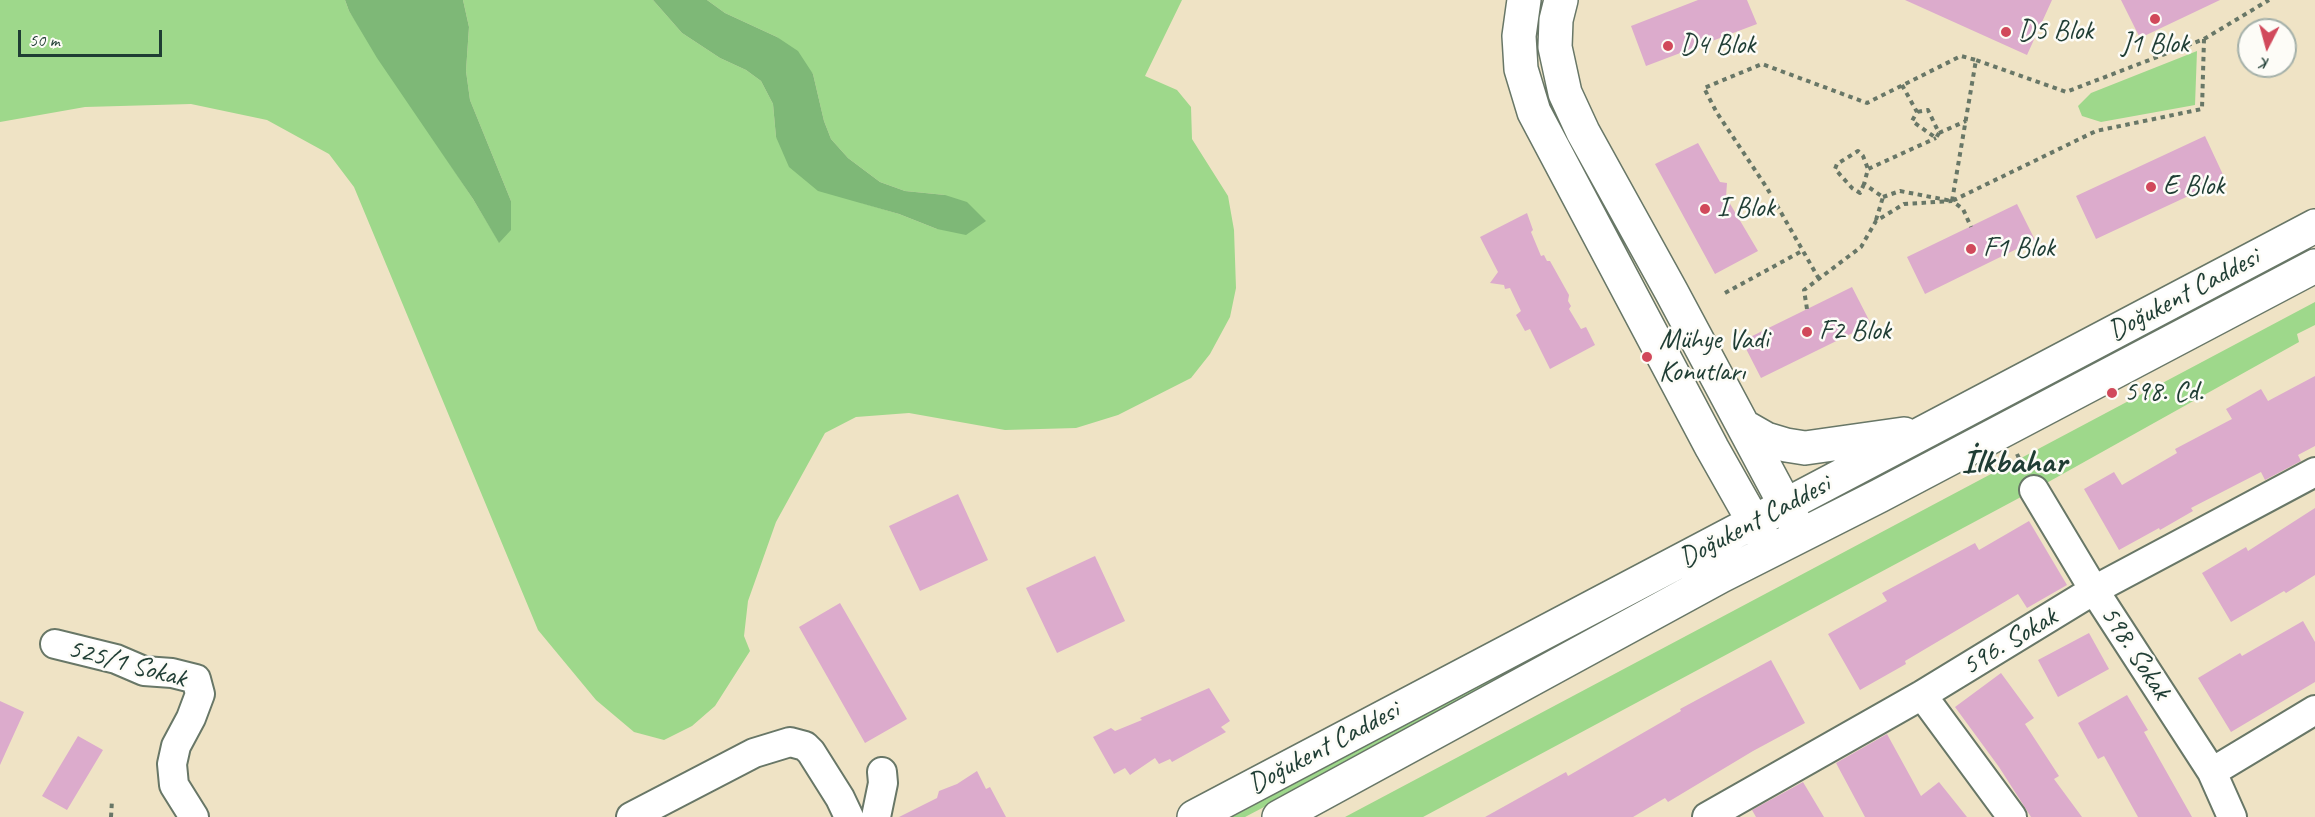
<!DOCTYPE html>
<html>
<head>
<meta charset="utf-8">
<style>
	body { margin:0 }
	#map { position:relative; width:2315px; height:817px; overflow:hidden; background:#efe3c5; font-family:Caveat,sans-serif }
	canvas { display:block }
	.north { position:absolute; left:2237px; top:18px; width:60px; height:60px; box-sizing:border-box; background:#fdfcf7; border:2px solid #a4b0a9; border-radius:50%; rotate:186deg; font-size:16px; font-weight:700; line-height:24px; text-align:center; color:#1f3d34 }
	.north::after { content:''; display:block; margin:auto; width:21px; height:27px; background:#d1495b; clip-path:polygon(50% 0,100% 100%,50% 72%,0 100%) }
	.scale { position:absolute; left:18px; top:30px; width:144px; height:27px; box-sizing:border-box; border:3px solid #1f3d34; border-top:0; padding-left:8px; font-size:18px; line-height:21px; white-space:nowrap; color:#1f3d34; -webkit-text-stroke:4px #fdfcf7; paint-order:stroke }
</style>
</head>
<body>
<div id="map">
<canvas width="2315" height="817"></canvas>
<div class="north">K</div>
<div class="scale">50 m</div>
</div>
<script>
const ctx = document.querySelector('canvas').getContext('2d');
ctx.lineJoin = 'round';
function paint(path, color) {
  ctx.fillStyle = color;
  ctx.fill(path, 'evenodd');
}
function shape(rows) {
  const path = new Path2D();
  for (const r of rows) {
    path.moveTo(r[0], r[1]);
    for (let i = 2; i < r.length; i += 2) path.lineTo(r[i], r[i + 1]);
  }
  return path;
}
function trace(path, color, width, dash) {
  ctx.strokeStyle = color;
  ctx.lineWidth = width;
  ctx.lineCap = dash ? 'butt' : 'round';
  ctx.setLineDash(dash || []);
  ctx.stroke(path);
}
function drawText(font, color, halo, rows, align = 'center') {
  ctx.font = font + ' Caveat,sans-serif';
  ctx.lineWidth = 5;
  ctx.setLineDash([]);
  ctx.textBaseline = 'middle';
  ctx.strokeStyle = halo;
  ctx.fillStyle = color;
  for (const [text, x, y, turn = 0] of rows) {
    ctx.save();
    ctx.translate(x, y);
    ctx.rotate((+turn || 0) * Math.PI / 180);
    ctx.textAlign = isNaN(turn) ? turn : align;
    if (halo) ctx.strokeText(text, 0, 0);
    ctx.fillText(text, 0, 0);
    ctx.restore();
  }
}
const green = shape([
	[0,0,345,0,349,11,473,199,499,242,511,201,470,100,466,71,469,27,463,0,653,0,682,33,720,58,746,70,761,81,773,104,776,137,862,203,899,214,937,229,945,195,905,191,880,182,848,158,831,139,824,121,813,74,777,37,725,13,707,0,1182,0,1145,76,1177,90,1191,107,1192,139,1228,196,1234,230,1236,288,1230,317,1210,354,1191,378,1118,415,1076,428,1005,430,909,413,856,417,825,433,776,522,748,601,744,636,750,651,715,706,692,726,664,740,634,732,596,700,538,630,354,187,329,154,267,120,191,104,85,107,0,122],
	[2197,51,2195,105,2101,122,2082,116,2078,106,2091,93],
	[2315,302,2315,325,2297,334,2299,342,2034,490,1423,817,1345,817],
	[1543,651,1453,708,1245,817,1229,817]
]);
const forest = shape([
	[345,0,463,0,469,27,466,71,470,100,511,201,511,230,499,243,473,199,377,58,349,11],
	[653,0,707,0,725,13,777,37,798,51,813,74,824,121,831,139,848,158,880,182,905,191,945,195,967,202,986,221,966,235,937,229,899,214,818,191,789,167,776,137,773,104,761,81,746,70,720,58,682,33]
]);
const building = shape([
	[1698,0,1747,0,1757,24,1646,66,1631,26],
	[1905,0,2052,0,2027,55],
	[2121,0,2220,0,2140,38],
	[2205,136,2225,179,2096,239,2076,196],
	[1698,143,1720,182,1727,183,1726,197,1729,202,1758,251,1715,274,1655,164],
	[2017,204,2035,240,1925,294,1907,257],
	[1527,213,1533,230,1531,232,1541,256,1544,255,1547,261,1550,261,1569,295,1568,301,1571,306,1569,309,1581,329,1586,327,1595,345,1550,369,1530,329,1525,331,1516,315,1521,311,1510,288,1505,289,1504,285,1490,283,1498,272,1480,237],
	[1852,287,1871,324,1761,378,1742,341],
	[2315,376,2315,446,2298,455,2301,461,2265,480,2261,472,2191,508,2193,511,2160,530,2159,528,2119,550,2084,489,2114,472,2122,485,2177,453,2175,449,2232,419,2226,409,2261,389,2268,401],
	[958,494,988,560,920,591,889,526],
	[2315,508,2315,575,2286,593,2284,591,2231,622,2202,573,2246,547,2248,551],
	[2029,521,2067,585,2027,608,2018,594,1905,661,1906,664,1860,690,1828,634,1887,601,1882,593,1975,543,1979,550],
	[1095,556,1125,621,1057,653,1026,588],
	[840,603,907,719,865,743,799,627],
	[2303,621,2315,642,2315,682,2231,732,2198,678,2240,653,2242,656],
	[2089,633,2109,669,2058,697,2038,660],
	[1771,660,1805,723,1753,751,1668,802,1665,798,1633,817,1485,817,1566,772,1568,776,1681,711,1680,709],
	[2001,673,2034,718,2025,724,2059,776,2054,779,2082,817,2031,817,1999,767,1955,707],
	[1209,688,1230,721,1221,727,1226,732,1172,762,1170,759,1159,764,1155,758,1130,775,1125,768,1114,774,1093,737,1111,728,1115,731,1142,720,1140,718],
	[2127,695,2148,730,2144,732,2192,817,2138,817,2104,756,2098,759,2078,723],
	[0,701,24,712,0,765],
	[1887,734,1921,796,1939,782,1967,817,1865,817,1836,763],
	[78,736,103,750,67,810,42,796],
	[977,771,986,789,990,787,1006,817,899,817,937,798,939,791,957,784],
	[1803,782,1824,817,1756,817,1752,810]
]);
const path = shape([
	[2204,39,2269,0],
	[1902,85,1917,112,1912,121,1936,138,1939,133,1928,110,1917,112],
	[1939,133,1966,121],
	[1864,184,1860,193,1852,188,1835,169,1837,164,1858,151,1863,156,1868,169],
	[1883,197,1900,191,1952,201,2096,131,2202,109,2204,39,2066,92,1976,60],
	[1876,220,1883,197,1864,184,1868,169,1936,138],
	[1819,279,1767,188,1717,113,1704,88,1762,64,1867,103,1961,56,1976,60,1952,201],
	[1725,293,1802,251],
	[1807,309,1804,290,1861,247,1876,221,1904,204,1952,201,1963,209,1971,227],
	[2017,454,2025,471],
	[111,817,112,800]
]);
const minor = shape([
	[2034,490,2094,590,2212,772,2232,817],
	[55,644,116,659,144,671,172,673,196,679,200,694,191,718,176,746,172,764,174,785,194,817],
	[1922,695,2012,817],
	[2212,772,2315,710],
	[631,817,754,753,790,742,805,746,811,752,840,798,849,817],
	[876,817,883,783,882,772],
	[1707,817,1922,695,2094,590,2315,472]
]);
const major = shape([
	[1524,0,1519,36,1521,69,1534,112,1712,448,1764,540],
	[1561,0,1556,20,1555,47,1565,93,1583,132,1671,291,1795,523],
	[1745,427,1766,439,1786,445,1805,448,1904,434],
	[1194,817,2315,226],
	[1279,817,1721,576,1879,496,2315,266]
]);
const markers = [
	[2155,19,6,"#d1495b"],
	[2006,32,6,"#d1495b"],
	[1668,46,6,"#d1495b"],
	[2151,187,6,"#d1495b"],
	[1705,209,6,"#d1495b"],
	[1971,249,6,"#d1495b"],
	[1807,332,6,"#d1495b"],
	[1647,357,6,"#d1495b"],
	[2112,393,6,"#d1495b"]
];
const poiNames = [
	["D5 Blok",2018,32],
	["J1 Blok",2155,45,"center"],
	["D4 Blok",1680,46],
	["E Blok",2163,187],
	["I Blok",1717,209],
	["F1 Blok",1983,249],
	["F2 Blok",1819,332],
	["Mühye Vadi",1659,341],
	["Konutları",1659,373],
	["598. Cd.",2124,393]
];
const streetNames = [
	["Doğukent Caddesi",2184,295,-28],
	["Doğukent Caddesi",1755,522,-28],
	["596. Sokak",2010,642,-31],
	["598. Sokak",2135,653,57],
	["525/1 Sokak",127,664,15],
	["Doğukent Caddesi",1324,748,-28]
];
const districtNames = [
	["İlkbahar",2014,463]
];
paint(green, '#9ed88b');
paint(forest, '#7eb877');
paint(building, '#dcabcc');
trace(minor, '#687767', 32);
trace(major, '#687767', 36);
trace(path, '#687767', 4, [4.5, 4.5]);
trace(minor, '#fff', 28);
trace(major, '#fff', 33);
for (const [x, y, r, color] of markers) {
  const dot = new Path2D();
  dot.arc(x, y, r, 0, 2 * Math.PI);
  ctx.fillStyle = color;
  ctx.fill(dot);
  trace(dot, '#fdfcf7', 2);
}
drawText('28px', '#1f3d34', '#fdfcf7', poiNames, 'left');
drawText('28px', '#1f3d34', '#fdfcf7', streetNames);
drawText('bold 34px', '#1f3d34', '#fdfcf7', districtNames);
</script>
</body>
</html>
